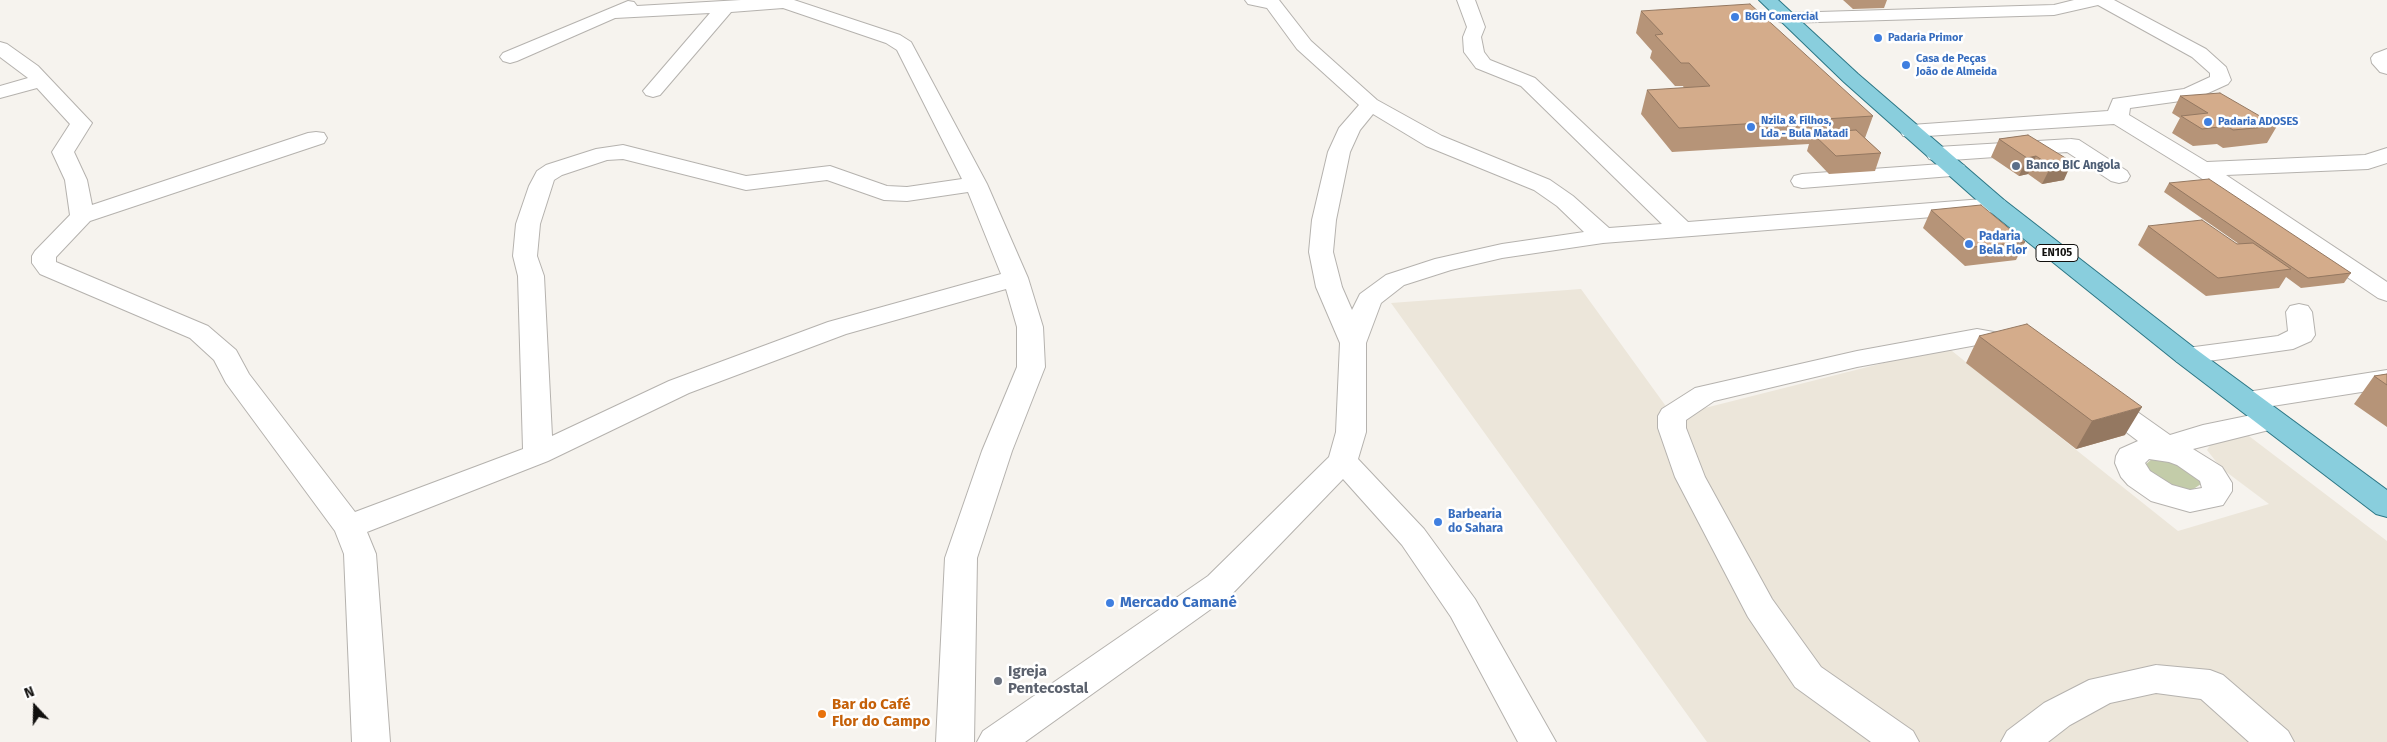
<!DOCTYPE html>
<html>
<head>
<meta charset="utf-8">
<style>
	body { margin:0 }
	#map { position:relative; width:2387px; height:742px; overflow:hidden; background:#f6f3ee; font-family:"Fira Sans",sans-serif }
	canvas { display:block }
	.north { position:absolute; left:10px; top:682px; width:50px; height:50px; -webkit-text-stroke:4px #fff; paint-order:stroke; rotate:339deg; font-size:14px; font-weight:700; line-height:20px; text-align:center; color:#11100e }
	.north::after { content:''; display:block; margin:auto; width:18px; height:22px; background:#11100e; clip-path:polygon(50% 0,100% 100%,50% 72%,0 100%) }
</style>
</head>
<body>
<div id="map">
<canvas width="2387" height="742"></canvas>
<div class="north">N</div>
</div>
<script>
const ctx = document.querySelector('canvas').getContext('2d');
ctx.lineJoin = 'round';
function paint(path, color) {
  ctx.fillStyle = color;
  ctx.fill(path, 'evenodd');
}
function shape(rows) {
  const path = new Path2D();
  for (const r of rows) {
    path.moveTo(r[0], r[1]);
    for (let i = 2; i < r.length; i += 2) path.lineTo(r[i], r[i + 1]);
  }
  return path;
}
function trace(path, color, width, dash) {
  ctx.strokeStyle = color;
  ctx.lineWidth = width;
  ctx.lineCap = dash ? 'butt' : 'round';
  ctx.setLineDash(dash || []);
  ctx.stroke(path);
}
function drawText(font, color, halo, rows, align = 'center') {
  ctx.font = font + ' "Fira Sans",sans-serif';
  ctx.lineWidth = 5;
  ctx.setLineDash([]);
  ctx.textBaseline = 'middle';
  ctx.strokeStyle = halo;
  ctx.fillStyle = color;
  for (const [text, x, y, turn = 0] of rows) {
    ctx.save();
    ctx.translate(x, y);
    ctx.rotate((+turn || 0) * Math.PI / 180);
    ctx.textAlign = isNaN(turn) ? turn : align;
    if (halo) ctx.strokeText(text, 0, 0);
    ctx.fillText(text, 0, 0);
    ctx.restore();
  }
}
const built = shape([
	[1581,289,1673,416,1947,347,2178,531,2269,504,2221,468,2207,450,2212,442,2245,433,2387,541,2387,742,1707,742,1391,303]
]);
const green = shape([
	[2153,458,2168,458,2201,480,2201,484,2192,490,2175,489,2150,475,2145,465]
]);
const minor = shape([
	[741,0,794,0,900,35,911,42,987,184,1028,278,1043,327,1045,367,1012,451,977,558,974,742,936,742,945,558,982,451,1017,367,1017,327,1006,289,846,334,689,393,548,461,367,532,376,554,390,742,352,742,344,554,335,531,226,383,214,360,190,338,40,274,32,263,32,256,35,251,70,215,65,180,52,152,70,124,37,88,0,98,0,86,28,78,0,57,0,42,7,44,38,66,92,123,74,152,87,180,92,205,308,133,316,132,324,133,327,138,324,143,90,221,56,257,56,262,208,326,236,350,249,374,355,512,523,449,518,276,513,256,516,224,529,186,537,171,546,165,596,149,623,145,746,176,830,166,887,186,907,187,962,179,897,50,886,43,783,8,731,12,660,95,653,97,646,95,643,91,710,13,615,18,517,61,510,63,503,61,500,57,503,53,628,1,634,2,637,6,741,0],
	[623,159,746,190,827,180,884,200,907,201,968,192,1001,274,828,322,669,381,552,436,544,276,537,256,540,224,554,180,562,175,607,160,623,159],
	[1245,0,1279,0,1311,41,1377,100,1442,136,1550,180,1573,196,1609,228,1662,224,1521,86,1476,68,1464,52,1463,37,1467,27,1457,0,1475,0,1485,27,1481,37,1484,52,1490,60,1535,78,1688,222,1996,198,2004,200,2008,205,2004,210,1996,212,1603,243,1502,258,1451,270,1404,285,1381,303,1366,343,1366,432,1358,459,1424,529,1475,599,1556,742,1518,742,1451,617,1402,545,1343,479,1232,594,1025,742,977,742,983,731,1208,576,1329,457,1336,432,1340,343,1316,287,1309,252,1312,220,1328,152,1339,128,1359,105,1297,49,1267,8,1248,4,1245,0],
	[1373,114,1426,146,1534,190,1557,206,1584,232,1502,244,1435,259,1386,275,1360,294,1352,310,1342,287,1333,252,1336,220,1350,152,1360,130,1373,114],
	[2074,0,2114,0,2206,49,2226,67,2231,80,2228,84,2195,99,2130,108,2129,115,2207,162,2365,155,2387,148,2387,163,2368,169,2226,175,2387,282,2387,301,2378,298,2195,174,2114,124,1911,137,1903,136,1900,131,1903,126,1911,125,2108,111,2113,99,2184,89,2210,77,2210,73,2192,57,2098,5,2054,15,1785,23,1779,22,1776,18,1779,14,1785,13,2054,5,2074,0],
	[2387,49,2387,74,2380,72,2372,63,2371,58,2374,54,2387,49],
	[2071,139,2079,140,2127,171,2130,176,2127,181,2119,183,2111,181,2067,152,1937,161,1929,159,1926,154,1929,149,1937,147,2071,139],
	[1956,163,1964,165,1967,170,1964,175,1802,188,1794,186,1791,181,1794,176,1802,174,1956,163],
	[2299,304,2308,306,2312,312,2315,335,2311,341,2293,349,2187,364,2177,362,2173,356,2177,350,2187,348,2278,336,2288,331,2286,312,2290,306,2299,304],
	[1977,329,2016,336,2023,340,2027,346,2023,352,2014,354,1999,349,1977,345,1857,367,1714,401,1686,420,1686,428,1705,477,1772,599,1821,667,1913,731,1919,742,1871,742,1795,687,1748,617,1675,477,1658,428,1658,416,1662,409,1695,388,1857,351,1977,329],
	[2387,370,2387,388,2247,410,2237,407,2233,401,2237,395,2247,392,2387,370],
	[2102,391,2112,394,2170,435,2203,425,2271,411,2281,413,2285,420,2281,427,2193,449,2222,467,2232,483,2232,491,2223,505,2190,512,2151,501,2128,485,2121,477,2115,463,2116,456,2120,449,2138,441,2092,406,2088,400,2092,394,2102,391],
	[2149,459,2169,462,2177,465,2200,481,2202,488,2190,490,2172,485,2150,471,2145,463,2149,459],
	[2156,665,2210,670,2223,675,2288,731,2294,742,2249,742,2201,699,2156,693,2110,703,2070,725,2048,742,2001,742,2007,731,2044,703,2089,680,2156,665]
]);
const major = shape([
	[1759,0,1778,0,1858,74,2004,200,2197,350,2387,490,2387,517,2376,514,2177,362,1988,210,1844,82,1759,0]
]);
const wall = shape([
	[1843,0,1887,0,1884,8,1853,9],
	[1641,11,1873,116,1865,138,1881,153,1875,171,1829,174,1807,151,1809,144,1672,152,1641,114,1647,90,1684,88,1683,86,1675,86,1650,58,1652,51,1636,33],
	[2180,96,2277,126,2267,143,2223,148,2217,144,2193,146,2172,133,2180,118,2172,113],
	[2028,135,2064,180,2042,184,2028,174,2019,176,1991,157,1999,139],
	[2169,183,2351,273,2344,283,2301,288,2286,277,2279,288,2206,296,2138,245,2148,226,2239,244,2164,192],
	[1931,210,2025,242,2016,260,1965,266,1923,228],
	[1979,336,2125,435,2076,449,1966,363],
	[2387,374,2387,427,2354,404,2374,376]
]);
const shadedWall = shape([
	[2036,156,2028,174,2019,176,2027,158],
	[2072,162,2064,180,2042,184,2051,166],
	[2142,407,2125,435,2076,449,2092,421]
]);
const building = shape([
	[1750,4,1873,116,1679,128,1647,90,1710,86,1689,63,1681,63,1655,35,1663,34,1641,11,1750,4],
	[2220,93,2277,126,2233,130,2227,126,2202,129,2181,116,2208,113,2180,96,2220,93],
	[1856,130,1881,153,1836,156,1812,133,1856,130],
	[2028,135,2072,162,2051,166,2036,156,2027,158,1999,139,2028,135],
	[2209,179,2351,273,2308,278,2169,183,2209,179],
	[1981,205,2025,242,1973,247,1931,210,1981,205],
	[2202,220,2237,244,2253,243,2291,269,2218,278,2148,226,2202,220],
	[2027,324,2142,407,2092,421,1979,336,2027,324],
	[2387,374,2387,385,2374,376,2387,374]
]);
const markers = [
	[1735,17,5,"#3f7fe0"],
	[1878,38,5,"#3f7fe0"],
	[1906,65,5,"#3f7fe0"],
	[2208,122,5,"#3f7fe0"],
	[1751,127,5,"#3f7fe0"],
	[2016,166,5,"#5c6f8a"],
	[1969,244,5,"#3f7fe0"],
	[1438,522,5,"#3f7fe0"],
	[1110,603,5,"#3f7fe0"],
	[998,681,5,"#6b7280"],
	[822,714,5,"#e8710a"]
];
const farShopnames = [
	["BGH Comercial",1745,17],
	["Padaria Primor",1888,38],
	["Casa de Peças",1916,59],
	["João de Almeida",1916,72],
	["Nzila & Filhos,",1761,121],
	["Lda - Bula Matadi",1761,134],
	["Padaria ADOSES",2218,122]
];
const shields = [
	[2057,253,42]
];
const shieldNames = [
	["EN105",2057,253]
];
const serviceNames = [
	["Banco BIC Angola",2026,166]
];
const shopNames = [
	["Padaria",1979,237],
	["Bela Flor",1979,251],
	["Barbearia",1448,515],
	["do Sahara",1448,529]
];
const nearShopnames = [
	["Mercado Camané",1120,603]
];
const nearWorshipnames = [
	["Igreja",1008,672],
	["Pentecostal",1008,689]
];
const nearFoodnames = [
	["Bar do Café",832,705],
	["Flor do Campo",832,722]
];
paint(built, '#ece6da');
paint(green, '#c3cca9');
trace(minor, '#b5b2ae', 2);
trace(major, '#2c7786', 2);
paint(minor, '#fff');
paint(major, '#89cedd');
paint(wall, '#b69478');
paint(shadedWall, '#947861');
paint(building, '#d4ac8b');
trace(building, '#947861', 1);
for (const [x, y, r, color] of markers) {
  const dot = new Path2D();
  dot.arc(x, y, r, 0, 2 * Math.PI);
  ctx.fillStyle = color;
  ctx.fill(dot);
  trace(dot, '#fff', 2);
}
drawText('bold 11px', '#366cbe', '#fff', farShopnames, 'left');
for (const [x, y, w] of shields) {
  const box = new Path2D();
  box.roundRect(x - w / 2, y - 8.5, w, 17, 4);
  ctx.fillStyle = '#fff';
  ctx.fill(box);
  trace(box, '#11100e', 1);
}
drawText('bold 11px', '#11100e', null, shieldNames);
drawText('bold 12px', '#4e5e75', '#fff', serviceNames, 'left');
drawText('bold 12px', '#366cbe', '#fff', shopNames, 'left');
drawText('bold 15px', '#366cbe', '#fff', nearShopnames, 'left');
drawText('bold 15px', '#5b616d', '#fff', nearWorshipnames, 'left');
drawText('bold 15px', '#c56008', '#fff', nearFoodnames, 'left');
</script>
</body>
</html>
